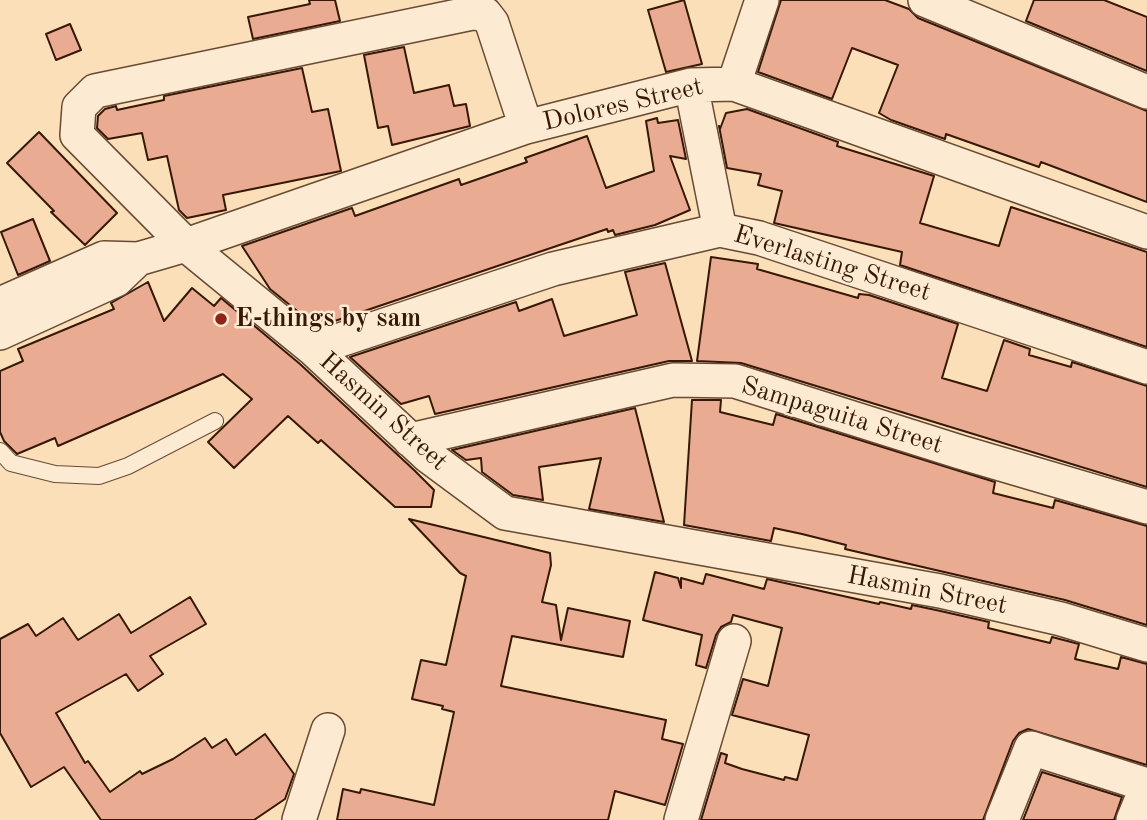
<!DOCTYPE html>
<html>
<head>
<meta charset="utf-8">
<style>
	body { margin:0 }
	canvas { display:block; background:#fadfb9 }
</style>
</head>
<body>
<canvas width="1147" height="820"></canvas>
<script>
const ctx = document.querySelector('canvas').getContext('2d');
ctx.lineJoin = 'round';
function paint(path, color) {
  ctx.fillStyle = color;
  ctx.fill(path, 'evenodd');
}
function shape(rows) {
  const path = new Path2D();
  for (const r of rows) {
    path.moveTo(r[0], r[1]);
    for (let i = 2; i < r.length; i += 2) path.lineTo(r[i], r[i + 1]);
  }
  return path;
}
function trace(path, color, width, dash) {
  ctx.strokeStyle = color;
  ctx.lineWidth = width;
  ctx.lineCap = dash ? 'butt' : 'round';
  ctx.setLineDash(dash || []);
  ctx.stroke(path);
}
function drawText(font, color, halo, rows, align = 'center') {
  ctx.font = font + ' "Old Standard TT",serif';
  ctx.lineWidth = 5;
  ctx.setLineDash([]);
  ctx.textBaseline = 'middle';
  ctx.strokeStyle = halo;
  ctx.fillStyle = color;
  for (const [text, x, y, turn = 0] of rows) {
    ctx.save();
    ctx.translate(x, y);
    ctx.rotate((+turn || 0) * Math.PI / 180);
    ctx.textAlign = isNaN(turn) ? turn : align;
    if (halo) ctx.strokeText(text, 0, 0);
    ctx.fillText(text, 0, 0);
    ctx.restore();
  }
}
const building = shape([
	[309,0,335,0,340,21,253,39,248,17,310,4,309,0],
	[684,0,702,64,666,72,648,10,684,0],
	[781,0,885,0,909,9,918,18,1147,111,1147,202,1041,162,1039,167,946,134,945,139,891,120,879,113,898,65,852,48,832,99,758,72,781,0],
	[1034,0,1104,0,1147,17,1147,71,1026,21,1034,0],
	[70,24,81,50,56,60,46,34,70,24],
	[404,47,414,93,449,85,454,106,466,104,470,126,392,145,388,126,378,128,364,55,404,47],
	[302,68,312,112,328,109,341,171,223,195,226,210,187,218,179,210,167,156,148,160,142,133,108,139,97,128,98,116,105,109,116,106,117,110,164,100,164,96,302,68],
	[747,109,838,142,837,146,934,176,920,223,999,246,1011,207,1147,252,1147,347,900,265,902,252,774,223,782,191,758,185,761,174,727,168,719,126,720,129,726,113,747,109],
	[657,118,658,123,678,120,686,159,670,156,690,210,655,225,615,235,613,230,608,232,607,229,317,327,270,289,242,246,352,208,355,216,459,179,461,185,527,162,525,158,587,136,606,188,654,171,646,121,657,118],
	[39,132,117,213,85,245,51,212,54,211,7,163,39,132],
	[33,219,50,261,18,275,1,232,33,219],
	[711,257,758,264,757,269,858,298,859,294,869,295,958,324,942,378,987,391,1004,340,1030,349,1029,355,1071,367,1072,362,1147,386,1147,487,741,363,697,361,711,257],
	[665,263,692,361,669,361,435,414,429,396,401,404,350,357,516,302,519,311,552,299,564,336,637,315,625,272,665,263],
	[148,282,164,321,192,288,214,306,221,298,300,364,414,470,434,490,431,507,395,507,321,440,318,443,288,416,234,468,208,442,252,399,223,374,58,446,55,438,17,454,4,441,0,432,0,371,23,361,18,349,114,309,111,303,148,282],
	[692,400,721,400,720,412,773,425,776,414,995,482,993,493,1053,508,1055,500,1147,526,1147,625,1065,600,845,549,846,545,802,534,774,528,771,541,684,525,692,400],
	[635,408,664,522,589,509,601,458,539,467,543,500,513,495,482,472,481,458,466,460,452,450,635,408],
	[409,519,550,553,551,565,542,602,556,605,561,640,568,608,630,621,623,657,512,636,501,686,666,720,662,739,683,744,665,805,615,791,608,820,337,820,343,789,360,793,361,789,434,805,454,712,442,709,443,706,412,699,421,660,446,665,466,576,460,573,409,519],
	[655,572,678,578,681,588,681,578,703,584,706,574,764,589,767,579,879,604,880,602,911,609,912,605,936,610,989,622,988,628,1050,643,1052,637,1079,644,1075,659,1118,669,1121,657,1147,664,1147,765,1028,729,1019,733,1013,741,983,820,701,820,721,753,727,755,725,763,742,769,784,780,785,777,797,780,809,735,732,715,743,679,768,686,782,628,733,615,731,622,721,627,716,635,706,668,696,665,702,635,643,620,655,572],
	[190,597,206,624,150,656,163,674,138,691,126,674,56,713,85,763,88,761,110,792,140,771,142,774,173,759,205,738,212,748,226,739,236,755,265,734,294,774,285,799,254,820,101,820,64,767,31,787,0,733,0,639,28,624,36,636,63,618,78,640,119,614,131,633,190,597],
	[1042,772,1122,797,1114,820,1023,820,1042,772]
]);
const lane = shape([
	[0,451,11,463,55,474,99,476,128,466,215,421]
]);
const street = shape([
	[925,0,1147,92],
	[734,84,762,0],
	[691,85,720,230],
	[526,127,492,23,485,14,472,13,95,91,79,107,77,135,186,245,313,349,428,456,505,513,940,591,1061,619,1147,645],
	[0,304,104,258,138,259,186,245,526,127,691,85,734,84,1147,232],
	[0,333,116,280,138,259],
	[313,349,553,269,720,230,759,238,1147,367],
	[410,440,673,380,735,381,960,452,1147,507],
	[299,820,328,730],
	[681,820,734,641],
	[1002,820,1031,748,1147,785],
	[1133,820,1147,786]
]);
const markers = [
	[221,319,7,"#8f2418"]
];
const streetNames = [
	["Dolores Street",623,105,-13],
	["Everlasting Street",832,264,17],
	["Hasmin Street",383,412,42],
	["Sampaguita Street",842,416,17],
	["Hasmin Street",927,591,11]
];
const poiNames = [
	["E-things by sam",235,319]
];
paint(building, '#e9ab92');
trace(building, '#371806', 2);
trace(lane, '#684a33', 18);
trace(street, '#684a33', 36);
trace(lane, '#fcead2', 16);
trace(street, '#fcead2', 33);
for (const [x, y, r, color] of markers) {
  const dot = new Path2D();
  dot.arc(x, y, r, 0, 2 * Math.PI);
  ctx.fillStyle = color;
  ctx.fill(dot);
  trace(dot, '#fcead2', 2.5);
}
drawText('26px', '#371806', '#fcead2', streetNames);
drawText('bold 26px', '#371806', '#fcead2', poiNames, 'left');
</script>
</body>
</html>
